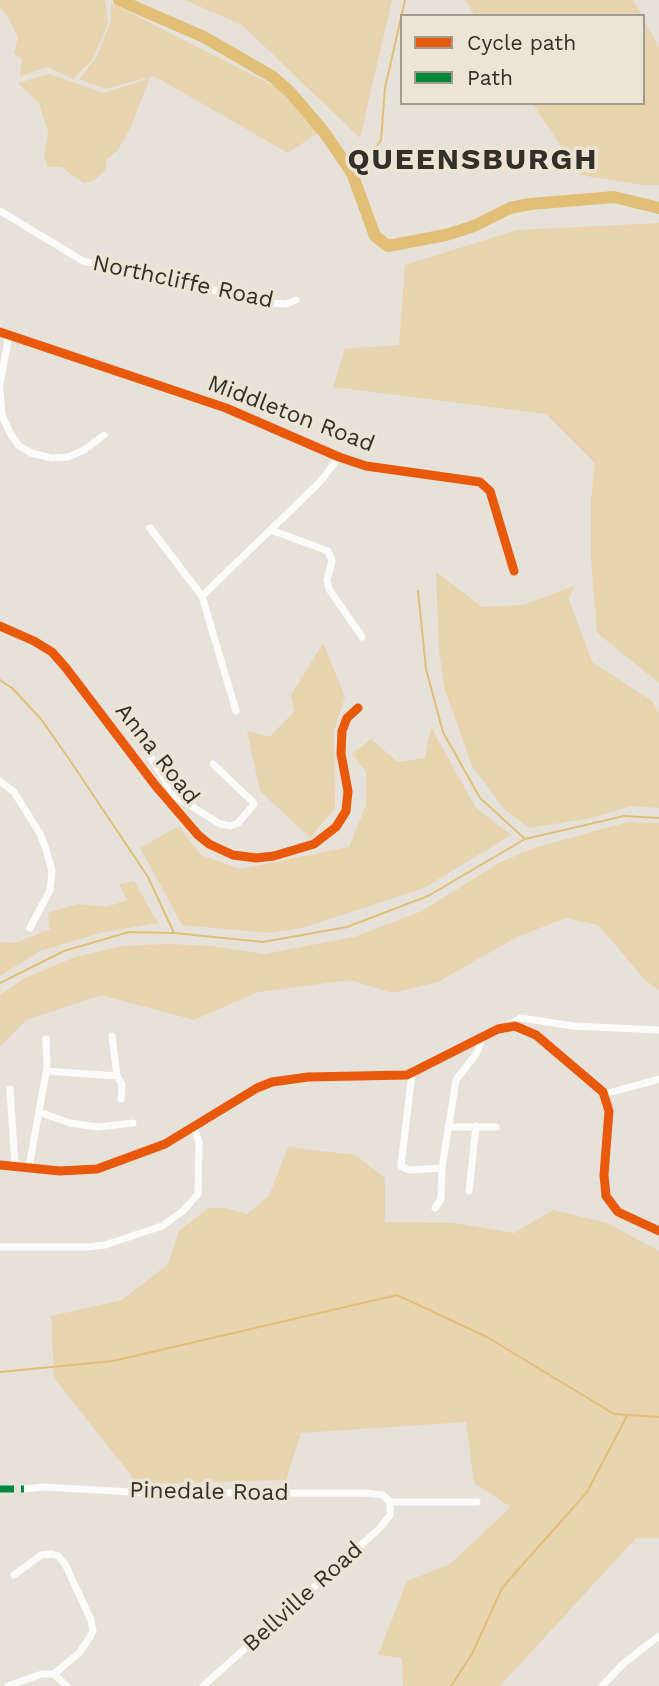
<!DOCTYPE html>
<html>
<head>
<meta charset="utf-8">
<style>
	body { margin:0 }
	#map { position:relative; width:659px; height:1686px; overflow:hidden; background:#e6e2da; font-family:"Work Sans",sans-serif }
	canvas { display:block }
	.legend { position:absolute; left:400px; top:14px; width:245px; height:91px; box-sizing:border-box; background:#ece4d4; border:2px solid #a29c90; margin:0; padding:9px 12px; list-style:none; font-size:21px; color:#332f29 }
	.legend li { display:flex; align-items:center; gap:14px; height:35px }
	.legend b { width:35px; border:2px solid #a29c90 }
</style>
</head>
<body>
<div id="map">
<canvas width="659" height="1686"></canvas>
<ul class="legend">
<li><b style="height:9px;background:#e8590c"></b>Cycle path</li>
<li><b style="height:9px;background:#00873e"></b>Path</li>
</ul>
</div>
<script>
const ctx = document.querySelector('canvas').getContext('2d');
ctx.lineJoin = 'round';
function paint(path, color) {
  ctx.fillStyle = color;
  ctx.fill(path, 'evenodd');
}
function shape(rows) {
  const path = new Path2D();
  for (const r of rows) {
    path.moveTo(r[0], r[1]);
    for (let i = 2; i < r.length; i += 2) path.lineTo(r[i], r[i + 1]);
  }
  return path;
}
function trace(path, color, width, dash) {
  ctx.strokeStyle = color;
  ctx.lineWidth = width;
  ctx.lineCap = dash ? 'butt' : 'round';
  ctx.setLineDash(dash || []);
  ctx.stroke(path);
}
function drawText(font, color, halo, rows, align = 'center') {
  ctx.font = font + ' "Work Sans",sans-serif';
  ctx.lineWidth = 7;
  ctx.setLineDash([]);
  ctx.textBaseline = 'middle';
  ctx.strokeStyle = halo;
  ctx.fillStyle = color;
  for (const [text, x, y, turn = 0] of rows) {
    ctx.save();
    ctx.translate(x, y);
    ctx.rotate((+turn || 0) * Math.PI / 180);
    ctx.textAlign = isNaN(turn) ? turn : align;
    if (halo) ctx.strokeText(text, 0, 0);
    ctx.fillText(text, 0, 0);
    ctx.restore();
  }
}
const green = shape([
	[0,0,105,0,108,24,92,60,73,79,48,67,20,76,22,58,14,54,18,37,6,13,0,8],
	[185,0,392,0,360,138,242,25],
	[465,0,633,0,642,16,475,16],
	[111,3,278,88,319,132,288,153,154,76,105,89,79,79,96,58,111,21],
	[643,18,659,47,659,185,643,185,580,175,532,103,643,103],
	[49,74,104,93,150,78,130,129,117,151,107,159,105,171,93,181,84,183,61,167,48,167,44,156,48,132,39,103,18,83],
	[659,223,659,683,597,633,591,560,591,500,595,463,546,414,333,387,345,349,399,345,405,265,517,230],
	[436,572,482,607,523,605,574,586,569,599,592,662,652,701,659,713,659,808,630,806,592,818,529,828,505,810,472,766,445,690,439,651],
	[323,643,345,697,334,731,335,808,310,838,260,791,247,731,269,737,294,712,291,695],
	[431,727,476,808,511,835,424,888,302,928,270,933,182,925,140,848,179,826,201,855,240,869,349,847,366,805,366,772,352,754,371,739,398,762,425,758],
	[628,822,659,823,659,990,645,980,598,925,566,918,517,937,438,982,392,993,350,980,258,992,194,1020,101,995,26,1020,0,1047,0,995,25,978,75,957,122,946,166,944,212,946,264,954,354,937,422,911,499,863,534,848],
	[134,881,158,923,100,933,40,951,0,976,0,942,15,943,50,929,48,913,77,904,107,907,127,900,119,884],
	[288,1147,355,1155,385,1178,385,1222,454,1223,514,1233,553,1210,607,1223,659,1251,659,1538,636,1538,500,1686,403,1686,402,1658,378,1655,407,1581,450,1564,511,1507,474,1483,466,1422,301,1433,286,1480,138,1484,54,1378,51,1316,122,1300,168,1264,179,1231,208,1208,225,1208,247,1214,269,1196]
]);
const stream = shape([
	[355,179,381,140,385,88,405,0],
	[418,591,426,669,443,732,480,798,524,838],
	[0,680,12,688,41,719,69,759,148,877,174,933],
	[0,983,64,951,129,932,174,933,263,942,347,927,428,896,525,839,624,816,659,818],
	[0,1372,113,1361,397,1295,487,1337,614,1414,659,1417],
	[451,1686,472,1654,502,1588,587,1492,627,1416]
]);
const river = shape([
	[119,0,204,37,273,77,290,92,324,132,352,173,375,236,388,246,446,235,474,226,510,208,530,204,614,197,659,208]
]);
const street = shape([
	[0,211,83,261,272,303,286,304,296,300],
	[0,332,226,408,339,457,366,466,480,482,490,491,514,571],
	[0,384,9,335],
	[0,389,2,415,9,431,18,445,31,453,52,458,68,457,84,450,104,435],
	[150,528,202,596],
	[271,530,328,551,332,561,327,580,329,589,362,637],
	[0,626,34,641,52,652,66,668,155,785,198,835,209,844,233,855,256,858,274,856,314,844,336,827,346,811,348,791,341,754,342,731,347,718,358,708],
	[236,711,202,596,320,482,339,457],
	[141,733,150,756,174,795],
	[0,781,14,792,39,832,45,846,52,871,50,890,30,928],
	[167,800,174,795,220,824,230,826,238,823,254,804,253,802,213,764],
	[508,1025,521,1018,573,1026,659,1030],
	[112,1036,117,1076,122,1084,121,1099],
	[46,1071,117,1076],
	[412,1073,401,1166,409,1170,442,1168,456,1080,476,1054,483,1037],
	[10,1089,15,1166],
	[605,1094,659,1079],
	[39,1112,70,1123,98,1127,133,1123],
	[448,1127,496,1127],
	[0,1165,60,1171,97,1169,165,1144,257,1088,272,1082,308,1077,407,1075,498,1029,515,1026,536,1035,603,1092,609,1111,604,1175,606,1196,618,1212,659,1231],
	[29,1167,47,1067,46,1039],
	[469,1191,476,1126],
	[435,1208,441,1199,442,1168],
	[0,1247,87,1247,105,1245,162,1226,183,1211,198,1194,199,1142,194,1127],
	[24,1489,44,1487,150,1493,365,1493,383,1495,390,1502],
	[390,1502,477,1502],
	[14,1575,41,1555,52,1554,58,1556,65,1564,91,1620,93,1631,90,1637,79,1653,54,1674],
	[54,1674,67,1686],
	[8,1686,42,1674,54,1674],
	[203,1686,380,1528,390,1515,390,1502],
	[602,1686,624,1663,659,1636]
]);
const quiet = shape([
	[0,1489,24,1489]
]);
const cycleway = shape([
	[0,332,226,408,339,457,366,466,480,482,490,491,514,571],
	[0,626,34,641,52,652,66,668,155,785,198,835,209,844,233,855,256,858,274,856,314,844,336,827,346,811,348,791,341,754,342,731,347,718,358,708],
	[0,1165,60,1171,97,1169,165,1144,257,1088,272,1082,308,1077,407,1075,498,1029,515,1026,536,1035,603,1092,609,1111,604,1175,606,1196,618,1212,659,1231]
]);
const streetNames = [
	["Northcliffe Road",183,282,12],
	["Middleton Road",291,414,21],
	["Anna Road",157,754,52],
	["Pinedale Road",209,1492,1],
	["Bellville Road",303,1597,-42]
];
const districtNames = [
	["QUEENSBURGH",473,160]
];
paint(green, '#e8d4af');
trace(stream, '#e2bf77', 2);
trace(river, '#e2bf77', 12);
trace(street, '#fbfbf9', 7);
trace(quiet, '#00873e', 7, [14, 7]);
trace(cycleway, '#e8590c', 9);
drawText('23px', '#332f29', '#ece4d4', streetNames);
ctx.letterSpacing = '2px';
drawText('bold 30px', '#332f29', '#ece4d4', districtNames);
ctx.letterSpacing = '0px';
</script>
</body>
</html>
